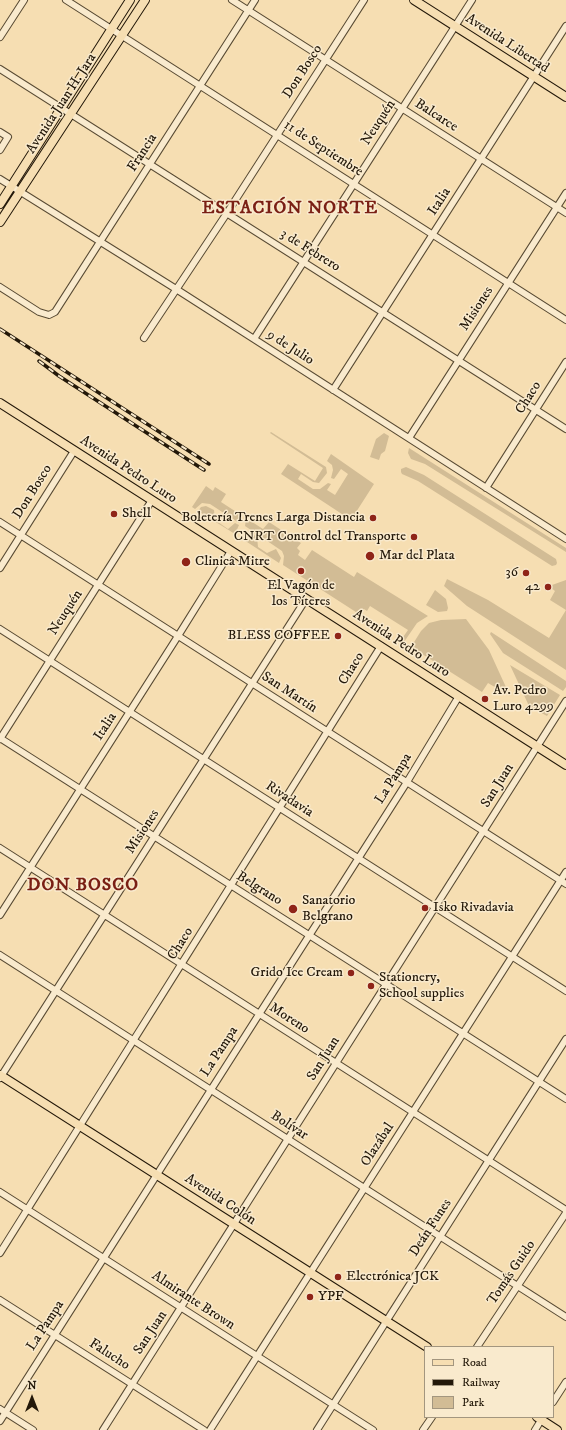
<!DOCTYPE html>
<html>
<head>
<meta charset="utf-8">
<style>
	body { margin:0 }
	#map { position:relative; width:566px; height:1430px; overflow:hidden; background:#f6deb2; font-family:"IM FELL DW Pica",serif }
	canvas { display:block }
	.legend { position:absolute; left:424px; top:1346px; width:130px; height:72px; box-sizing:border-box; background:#f9eacd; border:1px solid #a3967f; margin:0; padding:5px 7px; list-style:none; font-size:12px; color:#231809 }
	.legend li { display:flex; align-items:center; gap:8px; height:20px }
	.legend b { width:20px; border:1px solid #a3967f }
	.north { position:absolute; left:12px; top:1378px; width:40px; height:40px; -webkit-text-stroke:3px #f9eacd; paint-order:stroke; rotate:0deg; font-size:11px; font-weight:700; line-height:16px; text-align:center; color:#231809 }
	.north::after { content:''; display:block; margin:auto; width:14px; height:18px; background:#231809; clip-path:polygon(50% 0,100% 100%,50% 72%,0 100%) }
</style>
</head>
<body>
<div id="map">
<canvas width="566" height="1430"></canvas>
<ul class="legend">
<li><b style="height:5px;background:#f6deb2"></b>Road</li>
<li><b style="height:5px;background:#231809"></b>Railway</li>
<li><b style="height:11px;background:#d2bc95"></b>Park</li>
</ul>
<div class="north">N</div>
</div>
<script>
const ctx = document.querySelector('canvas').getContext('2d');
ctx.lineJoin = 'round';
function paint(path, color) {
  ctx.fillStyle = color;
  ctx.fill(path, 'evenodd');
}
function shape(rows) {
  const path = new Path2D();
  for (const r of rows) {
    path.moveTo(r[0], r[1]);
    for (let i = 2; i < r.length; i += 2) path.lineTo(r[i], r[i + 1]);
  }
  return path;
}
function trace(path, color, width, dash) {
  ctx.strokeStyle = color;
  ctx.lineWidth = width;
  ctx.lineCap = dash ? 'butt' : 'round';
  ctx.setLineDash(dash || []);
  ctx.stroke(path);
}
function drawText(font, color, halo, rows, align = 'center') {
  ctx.font = font + ' "IM FELL DW Pica",serif';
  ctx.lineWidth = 3;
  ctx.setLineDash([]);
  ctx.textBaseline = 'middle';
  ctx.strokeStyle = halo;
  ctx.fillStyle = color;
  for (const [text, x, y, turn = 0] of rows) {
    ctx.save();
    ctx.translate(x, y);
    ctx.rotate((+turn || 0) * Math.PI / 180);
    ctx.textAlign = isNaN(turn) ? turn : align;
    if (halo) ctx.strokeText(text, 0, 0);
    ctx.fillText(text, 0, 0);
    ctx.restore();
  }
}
const green = shape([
	[271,432,326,467,327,473,319,483,313,482,301,474,298,479,313,489,320,489,328,483,331,484,327,490,335,495,348,474,341,469,334,479,331,478,333,470,332,465,327,461,331,454,374,484,351,520,281,474,288,464,315,481,323,468,270,433],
	[384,433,389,436,385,451,381,454,379,460,370,457,376,439],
	[409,448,566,548,566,552,425,464,411,459,408,453],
	[406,467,424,475,556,559,557,563,556,565,552,566,418,481,402,474,401,472,401,469],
	[206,486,213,491,215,487,226,494,221,502,241,515,239,523,210,504,202,503,195,509,192,507],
	[206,506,214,510,215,520,228,529,235,523,239,525,235,534,198,511,201,507],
	[246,518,263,529,269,522,301,543,297,548,300,551,298,555,305,560,312,550,354,577,357,572,428,616,417,623,404,642,401,640,408,630,370,606,367,611,364,609,359,614,283,565,284,556,282,551,245,526],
	[246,530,257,537,258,547,267,553,276,549,281,558,279,563,244,540],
	[447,579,488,600,549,638,566,610,566,670,467,606,444,586],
	[566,580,566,610,550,600,555,591,551,588,552,585],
	[435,590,446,599,448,608,447,611,438,612,426,605],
	[466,619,489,650,510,696,488,683,482,692,411,647,421,631,429,623,441,620],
	[491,632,566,681,566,687,563,691,503,653,490,634],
	[510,665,560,695,547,716,529,706]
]);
const minor = shape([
	[66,0,566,320],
	[232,0,566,213],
	[0,37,24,0],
	[0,69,566,429],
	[0,132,8,137,0,150],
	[0,179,176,289,566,539],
	[0,287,39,312,49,315,55,312,255,0],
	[144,338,227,213,364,0],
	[254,339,472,0],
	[333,390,566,26],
	[409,438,566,193],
	[486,488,566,362],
	[0,522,566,884],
	[0,568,74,451],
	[0,629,566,991],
	[0,738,566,1099],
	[0,739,152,500],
	[0,848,566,1210],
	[0,915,178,636,231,551],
	[0,955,566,1317],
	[0,1078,306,599],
	[0,1192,373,1430],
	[0,1253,381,646],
	[0,1300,204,1430],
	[477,1347,566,1213],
	[553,1402,566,1382],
	[0,1409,33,1430],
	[0,1421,407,782,459,696],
	[103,1430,566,701],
	[210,1430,566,872],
	[317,1430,566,1039],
	[423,1430,432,1417],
	[535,1430,543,1417]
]);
const major = shape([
	[414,0,566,97],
	[0,204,130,0],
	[0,222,145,0],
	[0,403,566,765],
	[0,1075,427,1347],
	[537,1417,557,1430]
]);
const rail = shape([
	[0,329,209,464],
	[39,361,59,376,204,470]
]);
const markers = [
	[114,514,4,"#8f2418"],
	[373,518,4,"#8f2418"],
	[414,537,4,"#8f2418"],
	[370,556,5,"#8f2418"],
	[186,562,5,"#8f2418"],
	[301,571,4,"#8f2418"],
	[526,573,4,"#8f2418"],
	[548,587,4,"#8f2418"],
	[338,636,4,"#8f2418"],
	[485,699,4,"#8f2418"],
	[425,908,4,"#8f2418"],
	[293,909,5,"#8f2418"],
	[351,973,4,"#8f2418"],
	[371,986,4,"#8f2418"],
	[338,1277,4,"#8f2418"],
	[310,1297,4,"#8f2418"]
];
const streetNames = [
	["Avenida Libertad",507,44,33],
	["Don Bosco",303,72,-57],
	["Avenida Juan H. Jara",62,104,-57],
	["Balcarce",436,116,33],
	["Neuquén",379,123,-57],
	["11 de Septiembre",323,149,33],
	["Francia",143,153,-57],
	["Italia",440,202,-57],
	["3 de Febrero",310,251,32],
	["Misiones",477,309,-57],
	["9 de Julio",290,348,33],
	["Chaco",529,398,-58],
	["Avenida Pedro Luro",128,470,33],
	["Don Bosco",33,492,-58],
	["Neuquén",66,613,-57],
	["Avenida Pedro Luro",401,644,33],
	["Chaco",352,669,-58],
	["San Martín",289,693,33],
	["Italia",106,727,-57],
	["La Pampa",394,779,-58],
	["San Juan",498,786,-58],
	["Rivadavia",289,800,33],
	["Misiones",143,832,-57],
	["Belgrano",259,889,32],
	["Chaco",181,944,-58],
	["Moreno",289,1019,33],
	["La Pampa",220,1052,-57],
	["San Juan",324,1059,-58],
	["Bolívar",289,1126,33],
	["Olazábal",378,1145,-57],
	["Avenida Colón",220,1200,33],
	["Deán Funes",431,1228,-57],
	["Tomás Guido",512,1273,-56],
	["Almirante Brown",193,1301,33],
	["La Pampa",46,1326,-57],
	["San Juan",151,1333,-57],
	["Falucho",109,1355,33]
];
const poiNames = [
	["Shell",122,514],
	["Boletería Trenes Larga Distancia",365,518,"right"],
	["CNRT Control del Transporte",406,537,"right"],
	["Mar del Plata",379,556],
	["Clinica Mitre",195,562],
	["36",518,573,"right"],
	["El Vagón de",301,586,"center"],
	["los Títeres",301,602,"center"],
	["42",540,587,"right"],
	["BLESS COFFEE",330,636,"right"],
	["Av. Pedro",493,691],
	["Luro 4299",493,707],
	["Sanatorio",302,901],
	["Belgrano",302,917],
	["Isko Rivadavia",433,908],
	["Grido Ice Cream",343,973,"right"],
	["Stationery,",379,978],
	["School supplies",379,994],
	["Electrónica JCK",346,1277],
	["YPF",318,1297]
];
const districtNames = [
	["ESTACIÓN NORTE",290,209],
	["DON BOSCO",83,886]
];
paint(green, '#d2bc95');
trace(minor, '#584a33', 8);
trace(major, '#231809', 10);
trace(minor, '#f9eacd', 6);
trace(major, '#f6deb2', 8);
trace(rail, '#231809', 3.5);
trace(rail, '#f9eacd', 2, [6]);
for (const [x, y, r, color] of markers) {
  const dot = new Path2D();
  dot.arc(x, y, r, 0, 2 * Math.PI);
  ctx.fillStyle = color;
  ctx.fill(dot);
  trace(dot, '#f9eacd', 1.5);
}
drawText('14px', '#231809', '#f9eacd', streetNames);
drawText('14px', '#231809', '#f9eacd', poiNames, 'left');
ctx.letterSpacing = '1px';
drawText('bold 18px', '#7a1f14', '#f9eacd', districtNames);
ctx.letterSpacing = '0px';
</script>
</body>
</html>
